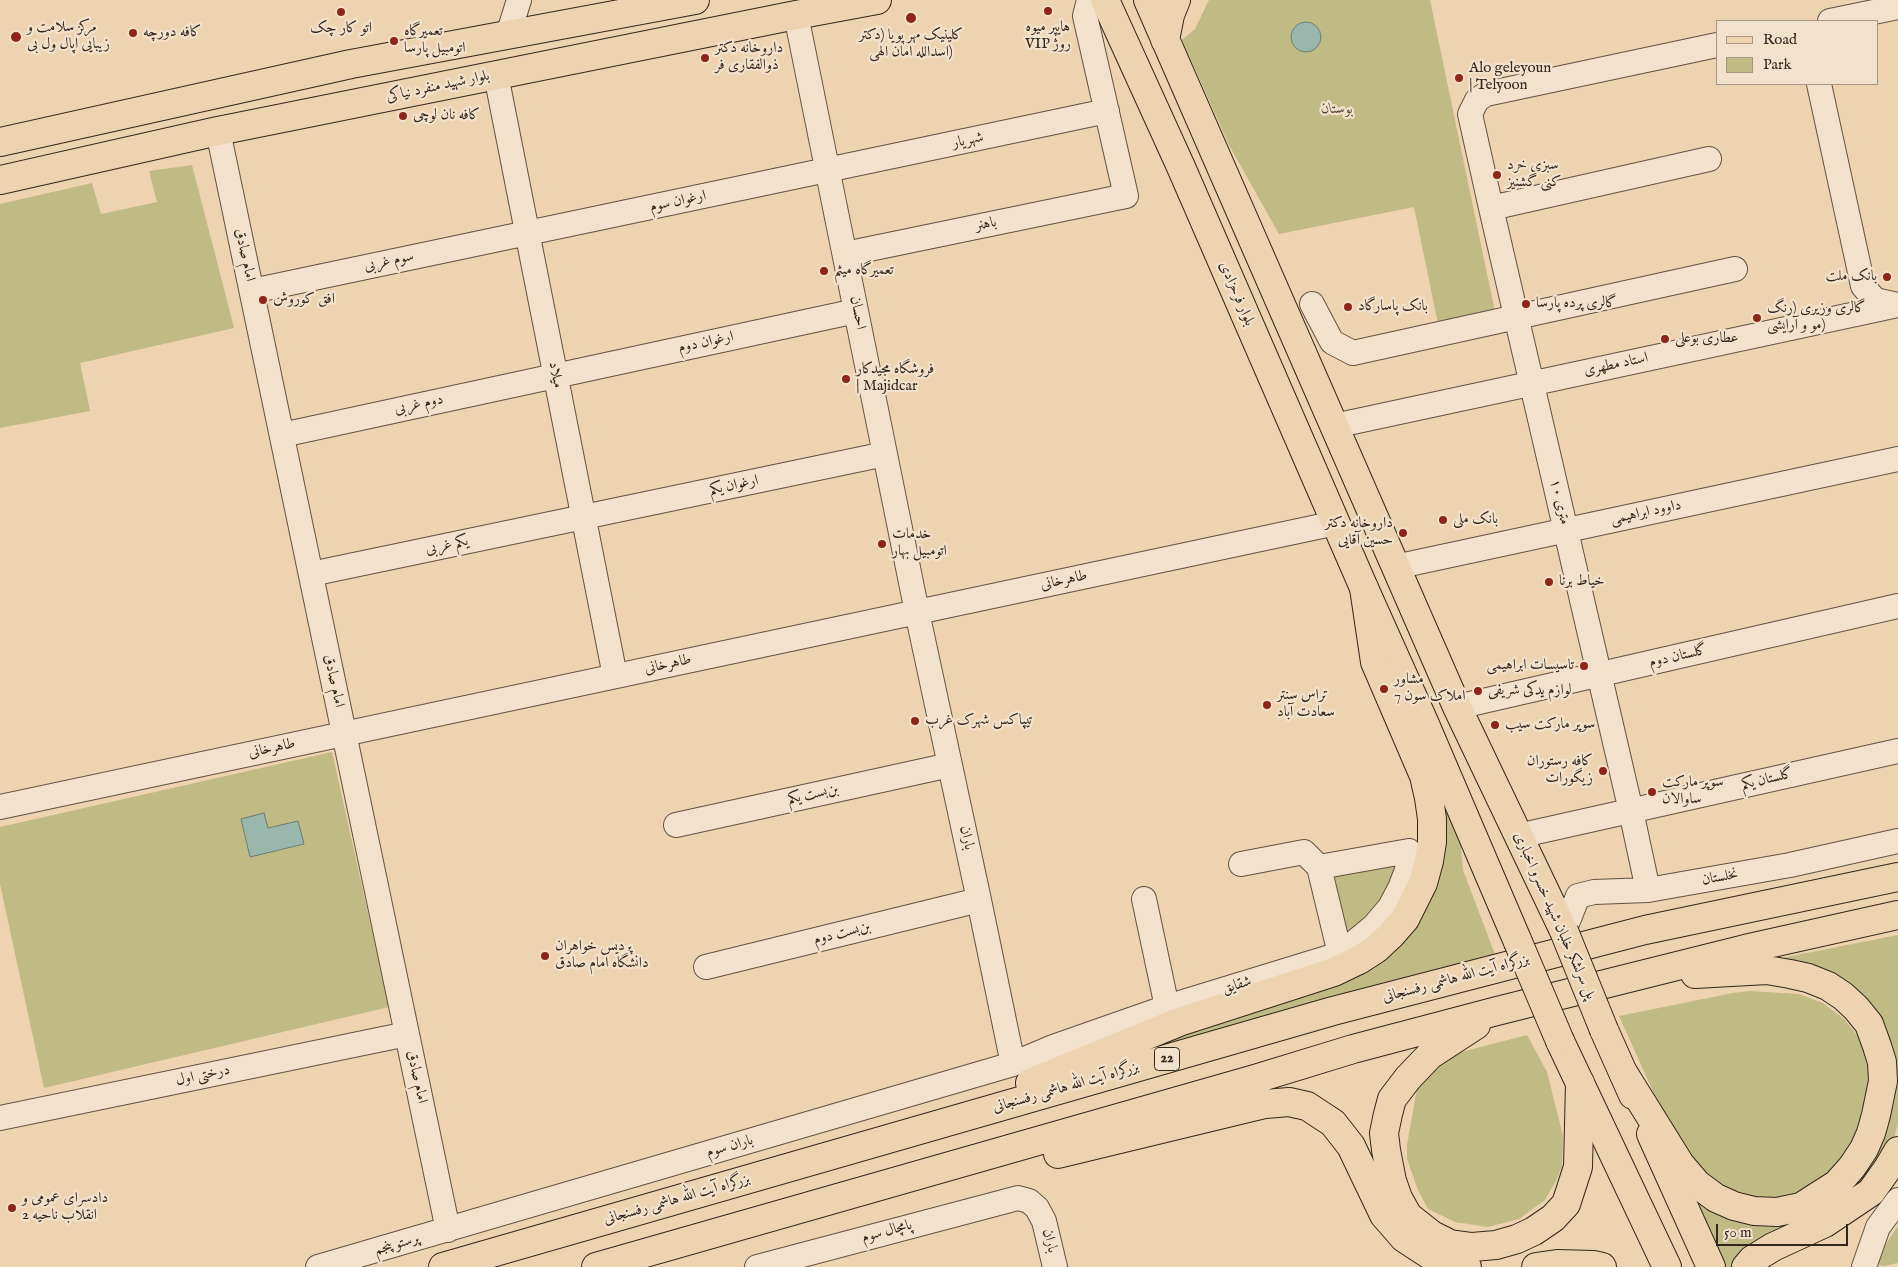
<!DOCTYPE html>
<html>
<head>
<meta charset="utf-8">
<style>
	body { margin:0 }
	#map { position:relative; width:1898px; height:1267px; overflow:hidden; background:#edd3af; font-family:"IM FELL English",serif }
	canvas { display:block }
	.legend { position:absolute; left:1716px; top:20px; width:162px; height:65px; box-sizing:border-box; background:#f3e2cb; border:1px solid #a69785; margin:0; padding:6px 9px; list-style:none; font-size:15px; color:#32271c }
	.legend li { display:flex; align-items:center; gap:10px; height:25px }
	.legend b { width:25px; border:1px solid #a69785 }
	.scale { position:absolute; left:1716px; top:1224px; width:132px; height:22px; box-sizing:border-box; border:2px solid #32271c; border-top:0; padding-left:6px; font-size:15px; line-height:18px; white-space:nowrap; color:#32271c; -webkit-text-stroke:4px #f3e2cb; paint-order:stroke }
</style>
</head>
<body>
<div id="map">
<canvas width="1898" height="1267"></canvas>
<ul class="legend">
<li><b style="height:6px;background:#edd3af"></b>Road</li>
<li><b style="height:14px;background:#c0ba85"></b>Park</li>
</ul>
<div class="scale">50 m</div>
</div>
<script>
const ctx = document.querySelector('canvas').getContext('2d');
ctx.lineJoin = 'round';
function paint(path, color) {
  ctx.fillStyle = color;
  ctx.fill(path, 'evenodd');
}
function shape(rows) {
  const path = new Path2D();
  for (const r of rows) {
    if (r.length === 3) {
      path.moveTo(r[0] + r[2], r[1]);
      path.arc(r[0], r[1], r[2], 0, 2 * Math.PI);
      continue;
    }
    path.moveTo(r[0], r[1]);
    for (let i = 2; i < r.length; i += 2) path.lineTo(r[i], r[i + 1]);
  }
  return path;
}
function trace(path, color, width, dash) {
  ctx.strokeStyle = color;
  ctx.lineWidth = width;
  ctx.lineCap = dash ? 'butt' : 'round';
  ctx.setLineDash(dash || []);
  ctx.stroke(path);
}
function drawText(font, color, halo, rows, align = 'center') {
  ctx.font = font + ' "IM FELL English",Amiri,serif';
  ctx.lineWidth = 4.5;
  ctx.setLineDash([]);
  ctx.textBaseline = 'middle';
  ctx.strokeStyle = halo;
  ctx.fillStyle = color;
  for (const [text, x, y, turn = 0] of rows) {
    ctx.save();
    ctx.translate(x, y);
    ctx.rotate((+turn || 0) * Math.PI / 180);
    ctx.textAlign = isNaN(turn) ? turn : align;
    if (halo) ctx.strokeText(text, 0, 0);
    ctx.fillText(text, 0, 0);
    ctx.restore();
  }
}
const green = shape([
	[1209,0,1430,0,1495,312,1438,324,1414,207,1279,234,1229,145,1182,40,1195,29],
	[192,165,234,328,80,363,90,411,0,428,0,204,92,183,101,214,157,202,149,171],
	[1404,712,1460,838,1463,870,1496,957,1150,1052,1110,1055,1251,1003,1427,885],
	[332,752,389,1007,44,1088,0,884,0,827],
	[1390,858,1397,878,1381,908,1345,935,1331,884,1334,870],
	[1898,935,1898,1122,1893,1144,1869,1184,1738,1267,1721,1267,1687,1189,1718,1212,1832,1200,1889,1050,1873,1007,1856,989,1836,974,1814,966,1756,963],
	[1749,991,1799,994,1823,1003,1844,1019,1857,1035,1867,1054,1873,1086,1869,1112,1843,1165,1786,1204,1716,1190,1679,1149,1619,1016,1733,993],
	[1527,1035,1547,1072,1563,1136,1562,1166,1556,1181,1545,1200,1519,1219,1488,1227,1455,1222,1428,1209,1418,1190,1407,1159,1407,1145,1417,1089,1427,1074,1442,1057],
	[1898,1226,1898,1263,1884,1266,1879,1265,1879,1257,1884,1247]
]);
const water = shape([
	[1306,37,15],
	[264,813,268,828,298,821,304,844,250,857,241,819,264,813]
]);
const minor = shape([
	[796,15,917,612,979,900,1013,1064],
	[1830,21,1898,7],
	[508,35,519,0],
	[496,75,615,676],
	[1819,84,1863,286,1875,300,1898,305],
	[218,131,448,1230],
	[1491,208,1709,159],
	[845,254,1126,196,1085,16,1089,0],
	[252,291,1107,111],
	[1312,304,1332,342,1353,353,1735,269],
	[1334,426,1898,305],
	[282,435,856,311],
	[1395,567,1898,459],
	[311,574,885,454],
	[1457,707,1898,606],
	[0,807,1336,523],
	[676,825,950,765],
	[1518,836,1898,751],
	[1241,864,1304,852,1319,867],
	[1319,867,1340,954],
	[1648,890,1631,811,1491,208,1470,114,1477,100,1486,94,1717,45],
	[1144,899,1167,1007],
	[1564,931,1578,896,1594,892,1648,890,1790,865,1898,841],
	[706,967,979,900],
	[0,1118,407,1034],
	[318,1267,1013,1064,1053,1047,1167,1007,1340,954,1374,926,1390,907,1400,888,1407,870,1409,851,1319,867],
	[757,1267,1018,1198,1029,1201,1037,1208,1044,1221,1055,1267],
	[1864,1267,1878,1227,1898,1200]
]);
const major = shape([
	[1105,0,1181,167,1364,588,1424,722,1518,942],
	[1148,0,1457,707,1564,931],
	[1165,40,1170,15,1176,0],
	[0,142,351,64,695,0],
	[0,180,218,131,796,15,877,0],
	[1604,1030,1633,1095],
	[1560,1041,1667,1267],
	[1651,1134,1711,1267]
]);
const highway = shape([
	[1476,1025,1430,1055,1408,1078,1392,1099,1388,1114,1384,1133,1386,1150,1392,1181,1398,1198,1408,1216,1432,1235,1450,1244,1472,1247,1496,1245,1517,1239,1534,1231,1553,1218,1566,1204,1578,1167,1580,1083],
	[1624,1074,1680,1164,1697,1184,1716,1198,1734,1206,1754,1211,1777,1212,1801,1207,1837,1184,1852,1167,1864,1149,1871,1133,1876,1115,1883,1081,1882,1062,1877,1046,1869,1024,1856,1008,1843,996,1828,986,1808,978,1790,974,1767,970,1695,974],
	[1030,1083,1179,1022,1334,972,1359,960,1376,949,1391,935,1405,919,1423,883,1429,861,1432,842,1432,819,1429,798,1424,776,1375,662,1364,588],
	[1058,1154,1265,1104,1289,1102,1307,1106,1333,1123,1351,1146,1384,1215,1404,1238,1430,1255,1458,1266,1467,1267],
	[443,1267,1333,1011,1645,930,1898,877],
	[596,1267,1255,1079,1353,1049,1497,1011,1745,949,1898,915],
	[1536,1267,1557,1264,1593,1265,1602,1267],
	[1746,1267,1752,1260,1773,1247,1825,1223,1871,1192,1888,1168,1898,1151]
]);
const majorBridge = shape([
	[1564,931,1604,1030],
	[1518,942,1560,1041]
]);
const markers = [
	[1048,11,5,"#8f2418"],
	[341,12,5,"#8f2418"],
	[911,18,6,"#8f2418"],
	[133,33,5,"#8f2418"],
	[16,37,6,"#8f2418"],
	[394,41,5,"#8f2418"],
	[705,58,5,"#8f2418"],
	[1459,78,5,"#8f2418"],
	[403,116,5,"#8f2418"],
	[1497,175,5,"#8f2418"],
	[824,271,5,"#8f2418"],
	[1887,277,5,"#8f2418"],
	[263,300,5,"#8f2418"],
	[1526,304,5,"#8f2418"],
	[1348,307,5,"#8f2418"],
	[1757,318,5,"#8f2418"],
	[1665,339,5,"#8f2418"],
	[846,379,5,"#8f2418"],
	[1443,520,5,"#8f2418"],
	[1403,533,5,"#8f2418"],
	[882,544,5,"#8f2418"],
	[1549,582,5,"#8f2418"],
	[1584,666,5,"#8f2418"],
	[1384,689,5,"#8f2418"],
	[1478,691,5,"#8f2418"],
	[1267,705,5,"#8f2418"],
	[915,721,5,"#8f2418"],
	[1495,725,5,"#8f2418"],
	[1603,771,5,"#8f2418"],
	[1652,792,5,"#8f2418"],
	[545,956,5,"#8f2418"],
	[12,1208,5,"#8f2418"]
];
const shields = [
	[1167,1059,25]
];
const shieldNames = [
	["22",1167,1059]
];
const poiNames = [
	["مرکز سلامت و",27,28],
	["زیبایی اپال ول بی",27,45],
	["هایپر میوه",1048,28,"center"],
	["VIP روژ",1048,45,"center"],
	["اتو کار چک",341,29,"center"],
	["تعمیرگاه",404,32],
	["اتومبیل پارسا",404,49],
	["کافه دورچه",143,33],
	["کلینیک مهر پویا (دکتر",911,36,"center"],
	["اسدالله امان الهی)",911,53,"center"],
	["داروخانه دکتر",715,49],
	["ذوالفقاری فر",715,66],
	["Alo geleyoun",1469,69],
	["| Telyoon",1469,86],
	["کافه نان لوچی",413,116],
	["سبزی خرد",1507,166],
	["کنی گشنیز",1507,183],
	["تعمیرگاه میثم",834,271],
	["بانک ملت",1877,277,"right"],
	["افق کوروش",273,300],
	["گالری پرده پارسا",1536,304],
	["بانک پاسارگاد",1358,307],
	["گالری وزیری (رنگ",1767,309],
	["مو و آرایشی)",1767,326],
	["عطاری بوعلی",1675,339],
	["فروشگاه مجیدکار",856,370],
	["| Majidcar",856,387],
	["بانک ملی",1453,520],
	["داروخانه دکتر",1393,524,"right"],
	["حسین آقایی",1393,541,"right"],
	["خدمات",892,535],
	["اتومبیل بهار",892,552],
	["خیاط برنا",1559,582],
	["تاسیسات ابراهیمی",1574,666,"right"],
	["مشاور",1394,680],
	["املاک سون 7",1394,697],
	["لوازم یدکی شریفی",1488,691],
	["تراس سنتر",1277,696],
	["سعادت آباد",1277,713],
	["تیپاکس شهرک غرب",925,721],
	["سوپر مارکت سیب",1505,725],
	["کافه رستوران",1593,762,"right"],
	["زیگورات",1593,779,"right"],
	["سوپر مارکت",1662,783],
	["ساوالان",1662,800],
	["پردیس خواهران",555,947],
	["دانشگاه امام صادق",555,964],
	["دادسرای عمومی و",22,1199],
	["انقلاب ناحیه 2",22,1216]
];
const streetNames = [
	["بلوار شهید منفرد نیاکی",438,87,-12],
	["شهریار",968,141,-12],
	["ارغوان سوم",678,202,-12],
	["باهنر",986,225,-12],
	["امام صادق",244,255,78],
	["سوم غربی",389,262,-12],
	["بلوار فرحزادی",1236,294,67],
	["احسان",857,313,79],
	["ارغوان دوم",706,343,-12],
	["استاد مطهری",1616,365,-12],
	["میلاد",555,375,79],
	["دوم غربی",419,405,-12],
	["ارغوان یکم",734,486,-12],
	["۱۰ متری",1559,502,77],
	["داوود ابراهیمی",1646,513,-12],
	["یکم غربی",447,546,-12],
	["طاهرخانی",1064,581,-12],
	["گلستان دوم",1678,657,-13],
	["طاهرخانی",668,665,-12],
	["امام صادق",333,681,78],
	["طاهرخانی",272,749,-12],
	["گلستان یکم",1767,780,-13],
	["بن‌بست یکم",813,795,-12],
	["باران",966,838,78],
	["نخلستان",1720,878,-10],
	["پل سرلشکر خلبان شهید خسرو اخباری",1554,916,66],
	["بن‌بست دوم",842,934,-14],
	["بزرگراه آیت الله هاشمی رفسنجانی",1456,979,-15],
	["شقایق",1237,986,-17],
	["درختی اول",203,1076,-12],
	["امام صادق",416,1077,78],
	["بزرگراه آیت الله هاشمی رفسنجانی",1066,1088,-16],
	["باران سوم",730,1147,-16],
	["بزرگراه آیت الله هاشمی رفسنجانی",677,1200,-16],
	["پامچال سوم",887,1232,-15],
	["باران",1049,1241,76],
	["پرستو پنجم",397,1245,-16]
];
const parkNames = [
	["بوستان",1337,110]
];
paint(green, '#c0ba85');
paint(water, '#99b7ad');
trace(water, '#707d73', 1);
trace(minor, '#615241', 26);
trace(major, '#32271c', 30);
trace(highway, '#32271c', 30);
trace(minor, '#f3e2cb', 24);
trace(major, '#edd3af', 28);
trace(highway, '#edd3af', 28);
trace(majorBridge, '#32271c', 30, []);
trace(majorBridge, '#edd3af', 28);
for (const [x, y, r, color] of markers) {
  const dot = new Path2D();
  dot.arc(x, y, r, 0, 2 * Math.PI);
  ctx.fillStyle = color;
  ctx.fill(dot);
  trace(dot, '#f3e2cb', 2);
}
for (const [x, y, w] of shields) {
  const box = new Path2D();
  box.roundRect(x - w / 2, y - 11.5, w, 23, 4);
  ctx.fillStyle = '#f3e2cb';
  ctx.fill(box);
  trace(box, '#32271c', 1);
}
drawText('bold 14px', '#32271c', null, shieldNames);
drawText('15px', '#32271c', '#f3e2cb', poiNames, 'left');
drawText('15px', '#32271c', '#f3e2cb', streetNames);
drawText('italic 15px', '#564c36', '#f3e2cb', parkNames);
</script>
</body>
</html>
